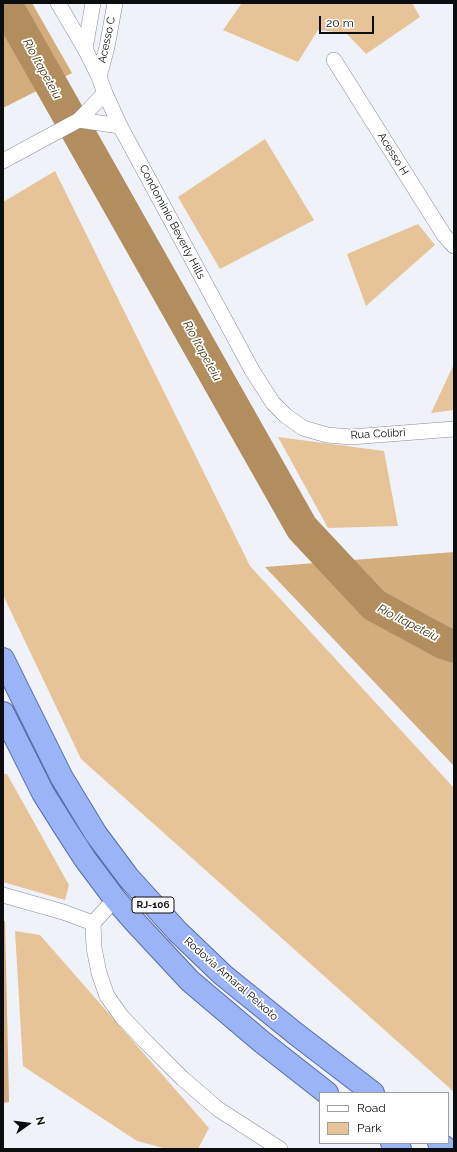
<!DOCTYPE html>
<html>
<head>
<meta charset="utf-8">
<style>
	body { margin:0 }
	#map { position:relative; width:457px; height:1152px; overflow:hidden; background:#eff2f9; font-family:Raleway,sans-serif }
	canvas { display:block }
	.frame { position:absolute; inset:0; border:4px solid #0c0d0f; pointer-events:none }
	.legend { position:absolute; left:319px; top:1092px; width:130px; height:52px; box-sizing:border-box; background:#fff; border:1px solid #9e9e9f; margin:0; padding:5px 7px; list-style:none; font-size:12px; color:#0c0d0f }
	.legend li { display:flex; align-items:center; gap:8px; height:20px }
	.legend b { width:20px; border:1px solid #9e9e9f }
	.north { position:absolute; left:8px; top:1104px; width:40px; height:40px; -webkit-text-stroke:3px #fff; paint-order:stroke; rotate:76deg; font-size:11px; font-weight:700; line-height:16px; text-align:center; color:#0c0d0f }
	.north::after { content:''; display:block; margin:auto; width:14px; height:18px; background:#0c0d0f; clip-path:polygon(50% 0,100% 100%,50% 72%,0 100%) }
	.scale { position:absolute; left:319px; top:16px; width:55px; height:18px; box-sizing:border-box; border:2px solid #0c0d0f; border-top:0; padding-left:5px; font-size:12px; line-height:14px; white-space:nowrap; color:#0c0d0f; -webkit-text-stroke:3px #fff; paint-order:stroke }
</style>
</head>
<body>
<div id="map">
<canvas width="457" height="1152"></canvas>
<div class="frame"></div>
<ul class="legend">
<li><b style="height:5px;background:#fff"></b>Road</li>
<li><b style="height:11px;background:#e7c497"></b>Park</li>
</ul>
<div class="north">N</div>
<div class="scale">20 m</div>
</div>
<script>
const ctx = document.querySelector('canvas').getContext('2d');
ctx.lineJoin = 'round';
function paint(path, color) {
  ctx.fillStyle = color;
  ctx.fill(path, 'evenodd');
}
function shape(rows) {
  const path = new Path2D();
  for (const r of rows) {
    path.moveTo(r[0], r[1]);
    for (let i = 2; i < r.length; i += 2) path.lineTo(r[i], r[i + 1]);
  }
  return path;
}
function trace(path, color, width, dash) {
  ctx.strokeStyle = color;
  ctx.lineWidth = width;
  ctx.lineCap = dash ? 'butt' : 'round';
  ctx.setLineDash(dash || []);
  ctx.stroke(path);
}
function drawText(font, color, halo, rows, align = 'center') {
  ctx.font = font + ' Raleway,sans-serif';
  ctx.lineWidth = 3.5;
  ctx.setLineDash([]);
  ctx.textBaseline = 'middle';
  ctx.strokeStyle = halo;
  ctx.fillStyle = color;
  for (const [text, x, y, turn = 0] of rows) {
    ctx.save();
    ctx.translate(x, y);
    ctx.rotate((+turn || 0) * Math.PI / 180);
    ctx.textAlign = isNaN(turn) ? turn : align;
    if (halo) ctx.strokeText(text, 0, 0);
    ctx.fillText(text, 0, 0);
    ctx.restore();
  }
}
const green = shape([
	[242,3,412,3,420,17,366,54,346,33,318,30,298,62,223,30],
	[265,139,314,220,220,269,178,197],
	[55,171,250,566,454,788,454,1092,81,759,3,595,3,202],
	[418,224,435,245,366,306,347,254],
	[454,364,454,410,431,413],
	[278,437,384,451,398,526,328,528],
	[3,774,7,774,69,885,65,900,3,882],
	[15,931,40,935,209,1128,198,1149,167,1149,137,1141,23,1066]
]);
const forest = shape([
	[3,3,32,3,72,73,3,108],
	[454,552,454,766,265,567],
	[3,921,5,921,9,1102,3,1103]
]);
const stream = shape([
	[444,643,454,660]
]);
const river = shape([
	[5,3,302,528,374,605,444,643,454,646]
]);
const minor = shape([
	[58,3,85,49,99,77,105,93,120,126,253,372,273,403,286,416,303,428,327,435,351,437,454,429],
	[85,49,93,3],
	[334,60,444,235,454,246],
	[99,77,107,47,115,3],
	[79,120,120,126],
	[3,161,79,120,105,93],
	[3,895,63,912,93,923],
	[115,899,93,923,94,948,99,973,107,996,122,1017,145,1041,182,1078,218,1109,280,1149]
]);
const trunk = shape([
	[3,659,62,778,96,834,128,877,178,932,223,975,296,1034,373,1093],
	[3,713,43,793,65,828,85,859,115,899,136,923,190,981,262,1042,327,1093],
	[392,1143,400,1149],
	[439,1143,447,1149]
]);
const shields = [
	[153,905,42]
];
const shieldNames = [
	["RJ-106",153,905]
];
const streetNames = [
	["Acesso C",107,40,-78],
	["Acesso H",393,154,58],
	["Condominio Beverly Hills",172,222,62],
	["Rua Colibri",378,434,-3],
	["Rodovia Amaral Peixoto",231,979,41]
];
const waterNames = [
	["Rio Itapeteiu",42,69,61],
	["Rio Itapeteiu",202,351,61],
	["Rio Itapeteiu",408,623,27]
];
paint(green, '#e7c497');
paint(forest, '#d4ad7c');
trace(stream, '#b28d5d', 5.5);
trace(river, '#b28d5d', 33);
trace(minor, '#898c93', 16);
trace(trunk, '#576ea4', 24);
trace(minor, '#fff', 15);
trace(trunk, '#9ab4f7', 22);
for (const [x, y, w] of shields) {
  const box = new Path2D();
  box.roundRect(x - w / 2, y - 8, w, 16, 3);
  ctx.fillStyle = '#fff';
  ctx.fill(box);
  trace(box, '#0c0d0f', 1);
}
drawText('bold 10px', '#0c0d0f', null, shieldNames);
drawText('11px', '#0c0d0f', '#fff', streetNames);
drawText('italic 12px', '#472d04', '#fff', waterNames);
</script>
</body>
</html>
